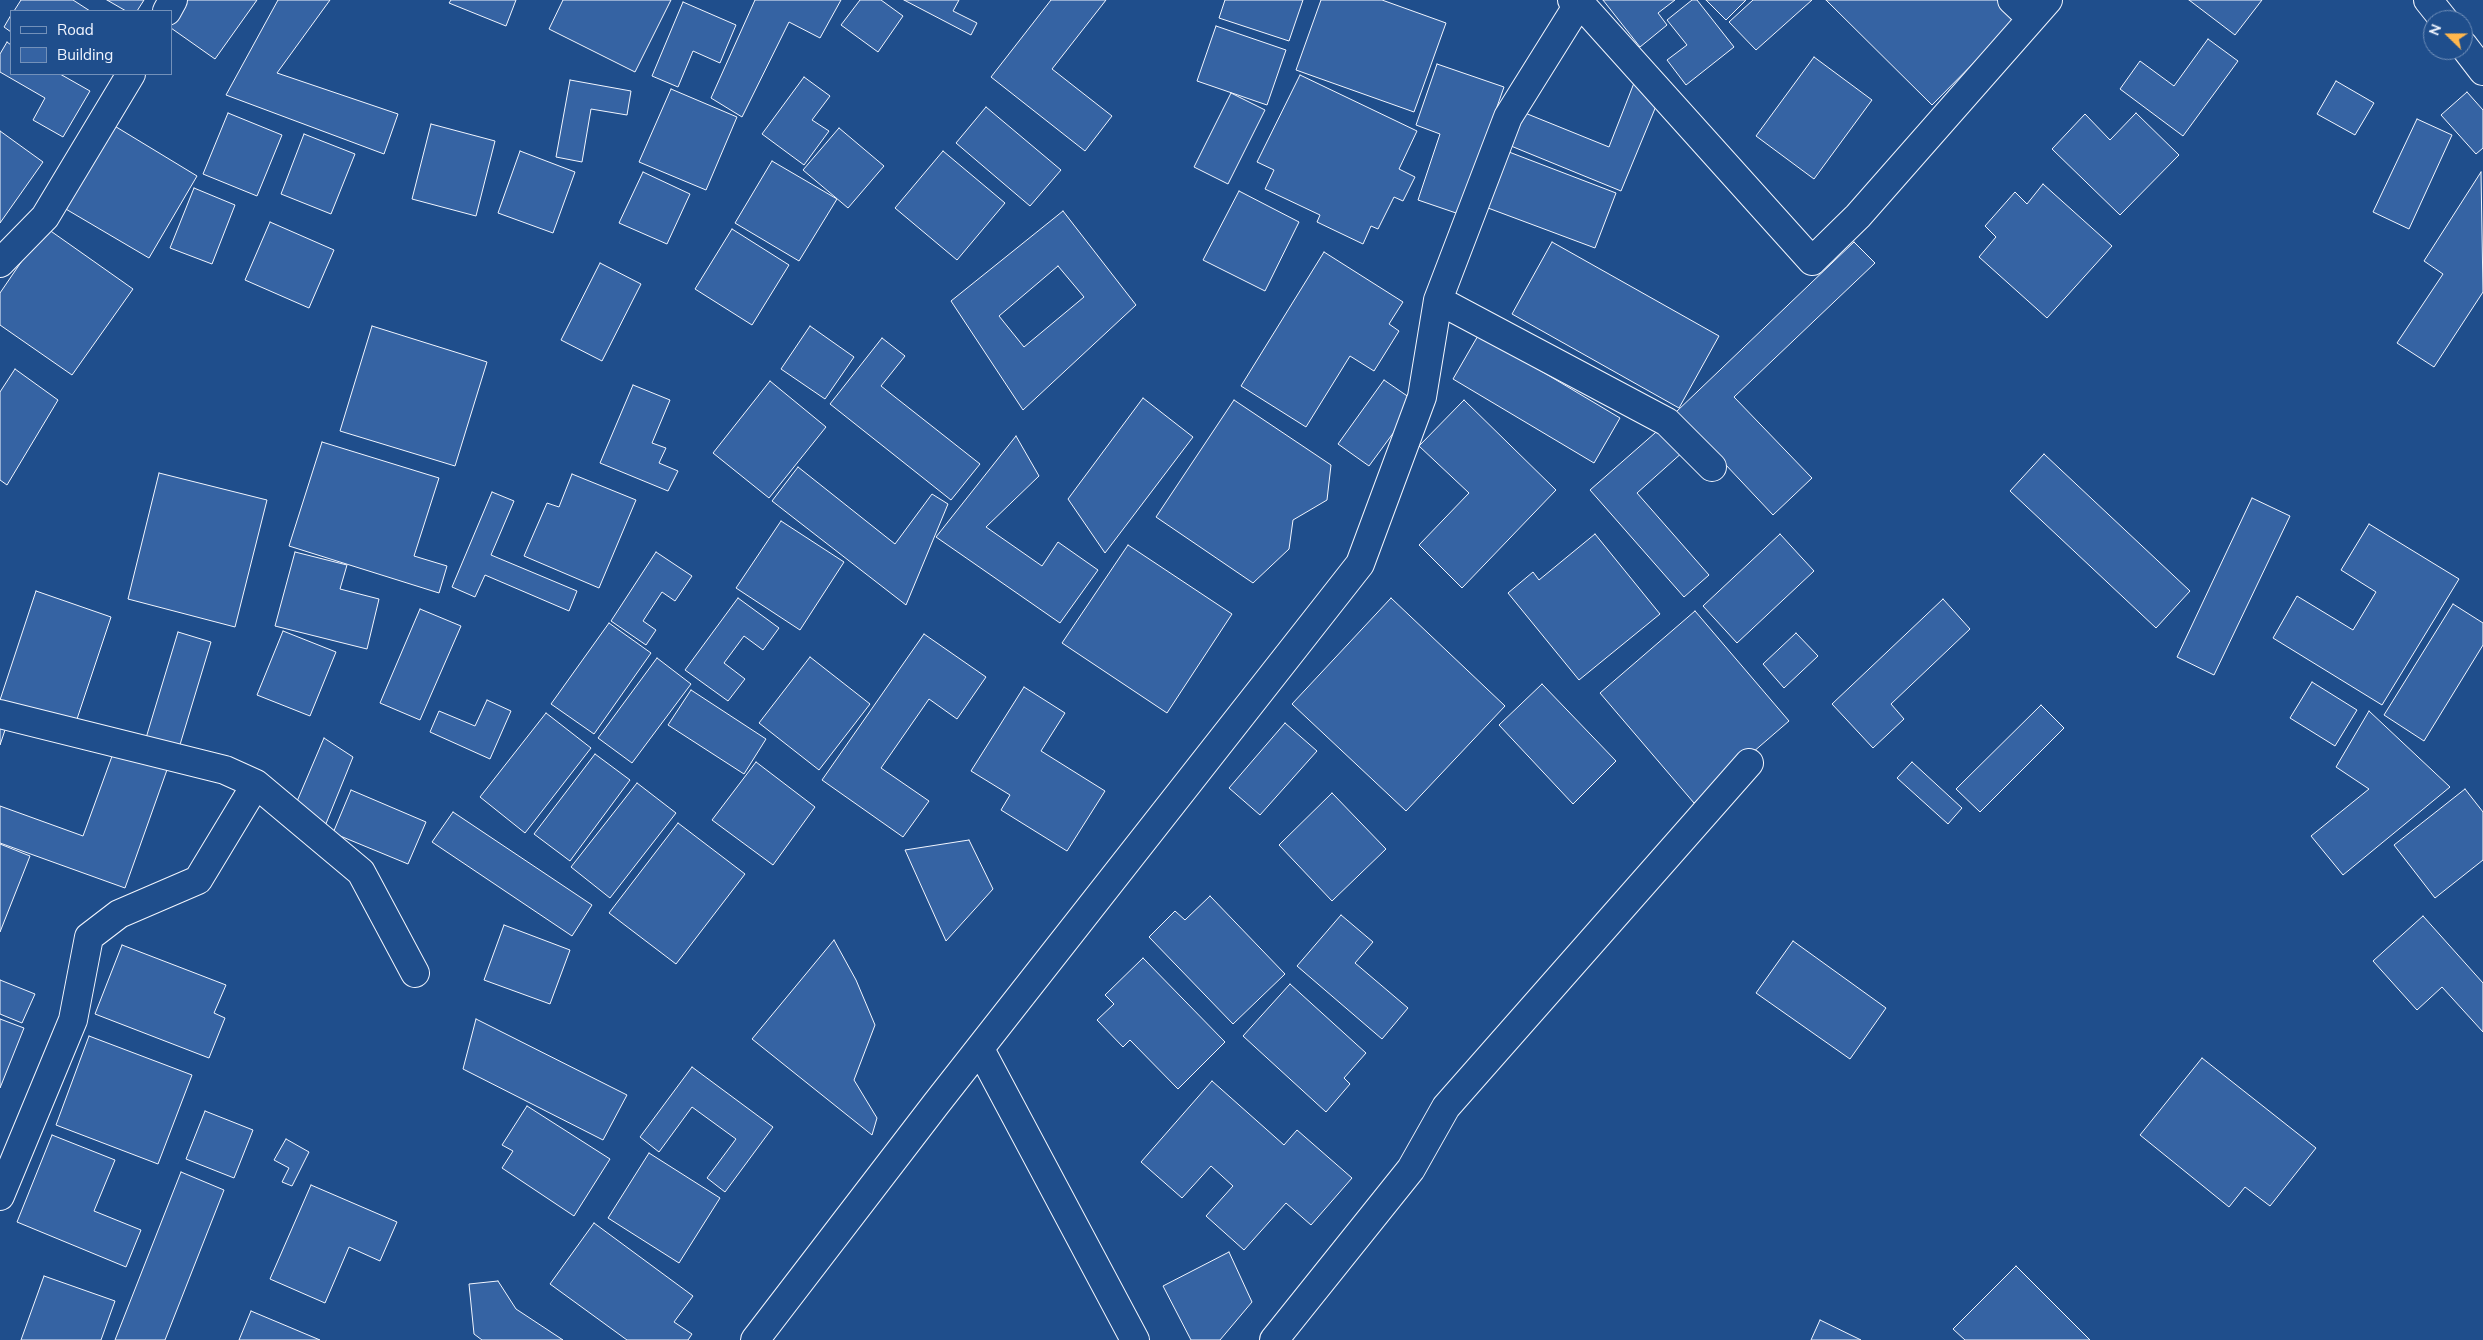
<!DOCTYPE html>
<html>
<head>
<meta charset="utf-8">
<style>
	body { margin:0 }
	#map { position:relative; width:2483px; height:1340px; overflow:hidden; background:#1f4e8c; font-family:Mulish,sans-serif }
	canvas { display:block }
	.legend { position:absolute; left:10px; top:10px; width:162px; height:65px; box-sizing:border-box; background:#1f4e8c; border:1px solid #7391ba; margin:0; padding:6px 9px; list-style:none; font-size:15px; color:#f2f6ff }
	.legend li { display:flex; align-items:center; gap:10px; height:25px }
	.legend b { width:25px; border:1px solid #7391ba }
	.north { position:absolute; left:2423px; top:10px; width:50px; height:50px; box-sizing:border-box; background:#1f4e8c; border:1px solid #7391ba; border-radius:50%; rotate:292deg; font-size:14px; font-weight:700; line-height:20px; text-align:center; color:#f2f6ff }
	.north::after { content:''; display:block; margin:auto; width:18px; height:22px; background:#ffb74d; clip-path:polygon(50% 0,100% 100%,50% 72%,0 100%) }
</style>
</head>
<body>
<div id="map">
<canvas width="2483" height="1340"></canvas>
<ul class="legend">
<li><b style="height:6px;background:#1f4e8c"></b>Road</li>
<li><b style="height:14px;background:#3563a3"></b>Building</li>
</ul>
<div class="north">N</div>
</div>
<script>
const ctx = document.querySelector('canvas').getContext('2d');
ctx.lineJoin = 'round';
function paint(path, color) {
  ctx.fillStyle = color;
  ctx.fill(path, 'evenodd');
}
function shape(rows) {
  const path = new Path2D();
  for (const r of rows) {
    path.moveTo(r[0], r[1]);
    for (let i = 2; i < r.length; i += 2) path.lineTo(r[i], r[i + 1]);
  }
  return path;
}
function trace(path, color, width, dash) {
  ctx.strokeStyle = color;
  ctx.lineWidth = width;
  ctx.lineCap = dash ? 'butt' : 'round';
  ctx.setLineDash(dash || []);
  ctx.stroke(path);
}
const building = shape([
	[21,0,73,0,90,11,14,11,21,0],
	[107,0,144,0,137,11,126,11,107,0],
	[180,0,257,0,215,59,171,28,171,13,180,0],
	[278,0,330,0,277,73,398,114,384,154,226,95,278,0],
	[451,0,516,0,506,26,449,3,451,0],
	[563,0,671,0,635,72,549,29,563,0],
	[755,0,841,0,820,38,789,22,742,117,711,98,755,0],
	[860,0,881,0,903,16,878,52,841,25,860,0],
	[904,0,959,0,953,11,977,23,971,35,904,0],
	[1051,0,1106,0,1052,69,1112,116,1085,151,991,77,1051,0],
	[1225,0,1303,0,1289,41,1219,18,1225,0],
	[1321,0,1382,0,1446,23,1414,112,1296,70,1321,0],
	[1603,0,1675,0,1658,13,1667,25,1640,47,1603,0],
	[1692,0,1697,0,1734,47,1686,85,1667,60,1687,45,1667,20,1692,0],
	[1706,0,1746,0,1726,20,1706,0],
	[1753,0,1812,0,1756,50,1729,22,1753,0],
	[1826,0,2002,0,2019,17,1932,105,1826,0],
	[2189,0,2262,0,2235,35,2189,0],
	[683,2,736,25,720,63,693,51,678,87,652,76,683,2],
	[11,15,11,32,4,27,11,15],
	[1216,26,1286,50,1267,105,1197,81,1216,26],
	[2208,39,2238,61,2183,136,2120,89,2140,61,2174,86,2208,39],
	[7,42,11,45,11,74,60,74,90,91,63,137,33,120,45,98,0,72,0,54,7,42],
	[1814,57,1872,100,1814,179,1756,136,1814,57],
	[1437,64,1504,87,1459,214,1418,200,1440,134,1416,125,1437,64],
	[1300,75,1417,131,1399,169,1415,177,1403,201,1394,197,1378,229,1371,226,1363,244,1317,222,1320,215,1265,189,1274,170,1257,162,1300,75],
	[804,77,830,96,812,120,829,131,804,165,762,134,804,77],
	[570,80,631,91,627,115,591,109,582,162,556,157,570,80],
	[2336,81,2374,103,2355,135,2317,114,2336,81],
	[1634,83,1661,94,1621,191,1511,146,1525,113,1609,147,1634,83],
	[671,89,737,117,706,190,639,162,671,89],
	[2467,92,2483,110,2483,148,2476,154,2441,115,2467,92],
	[1231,93,1265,110,1228,184,1194,167,1231,93],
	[986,107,1061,170,1030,206,956,143,986,107],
	[228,113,282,135,257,196,203,174,228,113],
	[2136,113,2179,155,2120,215,2052,149,2085,114,2110,140,2136,113],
	[2417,119,2452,135,2409,229,2373,212,2417,119],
	[108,122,197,176,149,258,59,205,108,122],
	[431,124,495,141,476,216,412,199,431,124],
	[839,128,884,166,848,208,803,170,839,128],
	[0,131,43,162,0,223,0,131],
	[304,134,355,154,331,214,281,194,304,134],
	[520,151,575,172,553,233,498,213,520,151],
	[943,151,1005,203,957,260,895,208,943,151],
	[1509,152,1616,193,1595,248,1488,208,1509,152],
	[772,161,837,199,799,261,735,223,772,161],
	[643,172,690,194,667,244,619,223,643,172],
	[2481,172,2483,292,2434,367,2397,343,2443,274,2424,261,2481,172],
	[2043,184,2112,246,2047,318,1979,257,1996,237,1985,226,2015,192,2027,204,2043,184],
	[194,188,235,205,212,264,170,248,194,188],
	[1239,191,1299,222,1265,291,1203,260,1239,191],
	[1063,211,1136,305,1023,410,951,301,1063,211],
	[1058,266,1084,297,1024,347,999,316,1058,266],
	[270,222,334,250,309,308,245,280,270,222],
	[45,227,133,289,72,375,0,325,0,293,45,227],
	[732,229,789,265,752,325,695,289,732,229],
	[1552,242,1719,336,1679,408,1512,314,1552,242],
	[1854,242,1875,263,1734,397,1812,478,1773,515,1676,412,1854,242],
	[1324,252,1403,302,1389,324,1399,331,1374,371,1350,356,1306,427,1241,386,1324,252],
	[600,263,641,284,602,361,561,340,600,263],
	[372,326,487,362,455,466,340,431,372,326],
	[810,326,854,357,825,399,781,369,810,326],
	[1479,334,1620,418,1594,463,1453,379,1479,334],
	[882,338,905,356,881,386,980,464,951,500,830,404,882,338],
	[15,369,58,400,7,485,0,480,0,392,15,369],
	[1384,380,1416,402,1369,466,1338,444,1384,380],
	[770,381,826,427,769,498,713,453,770,381],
	[633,385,670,400,652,443,666,448,659,463,678,471,668,491,600,463,633,385],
	[1143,398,1193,437,1105,553,1068,499,1143,398],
	[1234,400,1331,465,1327,500,1293,520,1289,549,1253,583,1156,517,1234,400],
	[1464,400,1556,490,1462,588,1419,545,1469,493,1419,446,1464,400],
	[1663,426,1684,451,1637,493,1709,575,1684,597,1590,490,1663,426],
	[1016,436,1039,476,986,527,1042,566,1058,542,1098,570,1060,623,936,537,1016,436],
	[322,442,439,478,414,556,447,566,439,593,289,546,322,442],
	[2044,454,2190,591,2156,628,2010,491,2044,454],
	[798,467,895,544,932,494,948,504,906,605,772,501,798,467],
	[159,473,267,500,235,627,128,599,159,473],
	[572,474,636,500,599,588,524,556,547,503,559,507,572,474],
	[492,492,514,501,491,555,577,591,569,611,485,575,475,597,452,587,492,492],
	[2252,498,2290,516,2214,675,2177,657,2252,498],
	[781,521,844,562,800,630,736,588,781,521],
	[2369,524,2459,579,2382,705,2273,638,2297,596,2353,630,2376,592,2341,570,2369,524],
	[1595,534,1660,614,1579,680,1508,593,1533,572,1539,580,1595,534],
	[1780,534,1814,571,1737,643,1703,606,1780,534],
	[1128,545,1232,614,1167,713,1062,643,1128,545],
	[295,552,347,565,340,589,379,599,367,649,275,626,295,552],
	[656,552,692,576,675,601,662,592,643,621,656,630,646,645,611,621,656,552],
	[36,591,111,617,75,725,0,700,36,591],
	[738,598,779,628,763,650,744,636,724,663,745,679,728,701,685,670,738,598],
	[1391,598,1505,706,1406,811,1292,704,1391,598],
	[1943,599,1970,629,1891,704,1904,719,1873,748,1832,704,1943,599],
	[2453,604,2483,623,2483,645,2424,741,2384,715,2453,604],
	[420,609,461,626,420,720,380,703,420,609],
	[1695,611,1789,721,1694,803,1600,693,1695,611],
	[609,623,651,653,594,734,551,704,609,623],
	[283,631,336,652,310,716,257,695,283,631],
	[178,632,211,642,179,748,146,738,178,632],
	[1796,633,1818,656,1784,688,1763,664,1796,633],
	[924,634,986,677,957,719,929,699,881,768,929,801,903,837,822,780,924,634],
	[810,657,870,704,819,770,759,723,810,657],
	[657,658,691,684,632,763,598,738,657,658],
	[2312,682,2357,710,2335,746,2290,718,2312,682],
	[1542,684,1616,761,1573,804,1499,725,1542,684],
	[1024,687,1065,713,1041,751,1105,791,1067,851,1001,810,1010,795,971,771,1024,687],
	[691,690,766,739,744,774,668,725,691,690],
	[487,700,511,711,490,759,430,732,439,711,475,726,487,700],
	[2041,705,2064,728,1980,812,1956,789,2041,705],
	[2369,711,2450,787,2343,875,2311,836,2369,789,2336,767,2369,711],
	[546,713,591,748,525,833,480,797,546,713],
	[0,718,8,721,0,745,0,718],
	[1285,723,1317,751,1260,815,1229,788,1285,723],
	[324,738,353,757,325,826,295,806,324,738],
	[115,748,168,767,125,888,0,843,0,806,83,836,115,748],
	[595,754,630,780,570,861,534,834,595,754],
	[756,762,815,807,773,865,712,820,756,762],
	[1912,762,1962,808,1948,824,1897,778,1912,762],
	[637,783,676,813,610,898,571,867,637,783],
	[2465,789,2483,812,2483,860,2435,898,2394,845,2465,789],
	[351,790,426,822,408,864,333,833,351,790],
	[1332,793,1386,849,1332,901,1279,845,1332,793],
	[453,812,592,905,572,936,432,842,453,812],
	[678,823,745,874,676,964,609,913,678,823],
	[969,840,993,889,946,941,905,850,969,840],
	[0,844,30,856,0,932,0,844],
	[1210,896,1285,974,1233,1024,1149,937,1175,911,1185,920,1210,896],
	[1341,915,1373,942,1355,963,1408,1008,1382,1039,1297,966,1341,915],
	[2423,916,2483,983,2483,1032,2442,987,2417,1010,2373,961,2423,916],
	[504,925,570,950,550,1004,484,980,504,925],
	[834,940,856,980,875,1025,854,1080,877,1118,872,1135,752,1039,834,940],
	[1793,941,1886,1008,1850,1059,1756,993,1793,941],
	[122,945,226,985,214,1013,225,1018,209,1058,95,1014,122,945],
	[1143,958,1225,1042,1178,1089,1130,1040,1123,1047,1097,1020,1114,1004,1105,995,1143,958],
	[0,980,35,994,22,1023,0,1014,0,980],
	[1290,984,1366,1053,1344,1078,1350,1084,1326,1112,1243,1036,1290,984],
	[0,1019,24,1028,0,1088,0,1019],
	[476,1019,627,1095,603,1140,463,1069,476,1019],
	[89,1036,192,1075,158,1164,56,1125,89,1036],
	[2202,1058,2316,1148,2270,1206,2245,1187,2229,1207,2140,1135,2202,1058],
	[692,1067,773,1127,725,1192,707,1178,736,1139,692,1107,659,1152,640,1137,692,1067],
	[1212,1081,1284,1145,1297,1130,1352,1178,1311,1225,1286,1203,1244,1250,1206,1216,1233,1186,1211,1166,1182,1198,1141,1162,1212,1081],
	[527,1106,610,1159,574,1216,502,1168,513,1151,502,1145,527,1106],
	[205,1111,253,1130,234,1178,186,1159,205,1111],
	[52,1135,115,1160,94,1211,141,1230,126,1267,17,1222,52,1135],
	[286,1139,309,1152,292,1186,282,1182,289,1168,274,1160,286,1139],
	[649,1153,720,1198,679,1263,608,1218,649,1153],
	[181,1172,224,1190,165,1340,115,1340,181,1172],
	[311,1185,397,1222,380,1261,349,1247,325,1303,270,1279,311,1185],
	[594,1223,693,1296,674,1322,692,1334,688,1340,627,1340,550,1284,594,1223],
	[1229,1252,1252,1302,1220,1340,1191,1340,1163,1286,1229,1252],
	[2016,1266,2090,1340,1965,1340,1953,1329,2016,1266],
	[44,1276,115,1301,101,1340,21,1340,44,1276],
	[498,1281,516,1309,563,1340,482,1340,474,1334,469,1284,498,1281],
	[251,1311,320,1340,239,1340,251,1311],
	[1820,1320,1861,1340,1811,1340,1820,1320]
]);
const minor = shape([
	[1572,0,1579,2,1812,261,1858,216,2048,0],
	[2012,0,2030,17],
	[2428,0,2444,20],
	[167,11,173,0],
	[2463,45,2483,71],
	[0,263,45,217,131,74],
	[1438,300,1667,422,1712,467],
	[0,714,225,770,256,784,361,872,415,973],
	[980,1049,1135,1340],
	[0,1196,73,1020,89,937,119,914,198,880,256,784],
	[755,1340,936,1104,1360,564,1422,397,1438,300,1508,117,1581,0],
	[1274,1340,1411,1169,1446,1107,1749,763]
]);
paint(building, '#3563a3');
trace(building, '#f2f6ff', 1);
trace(minor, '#f2f6ff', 30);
trace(minor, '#1f4e8c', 28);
</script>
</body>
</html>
